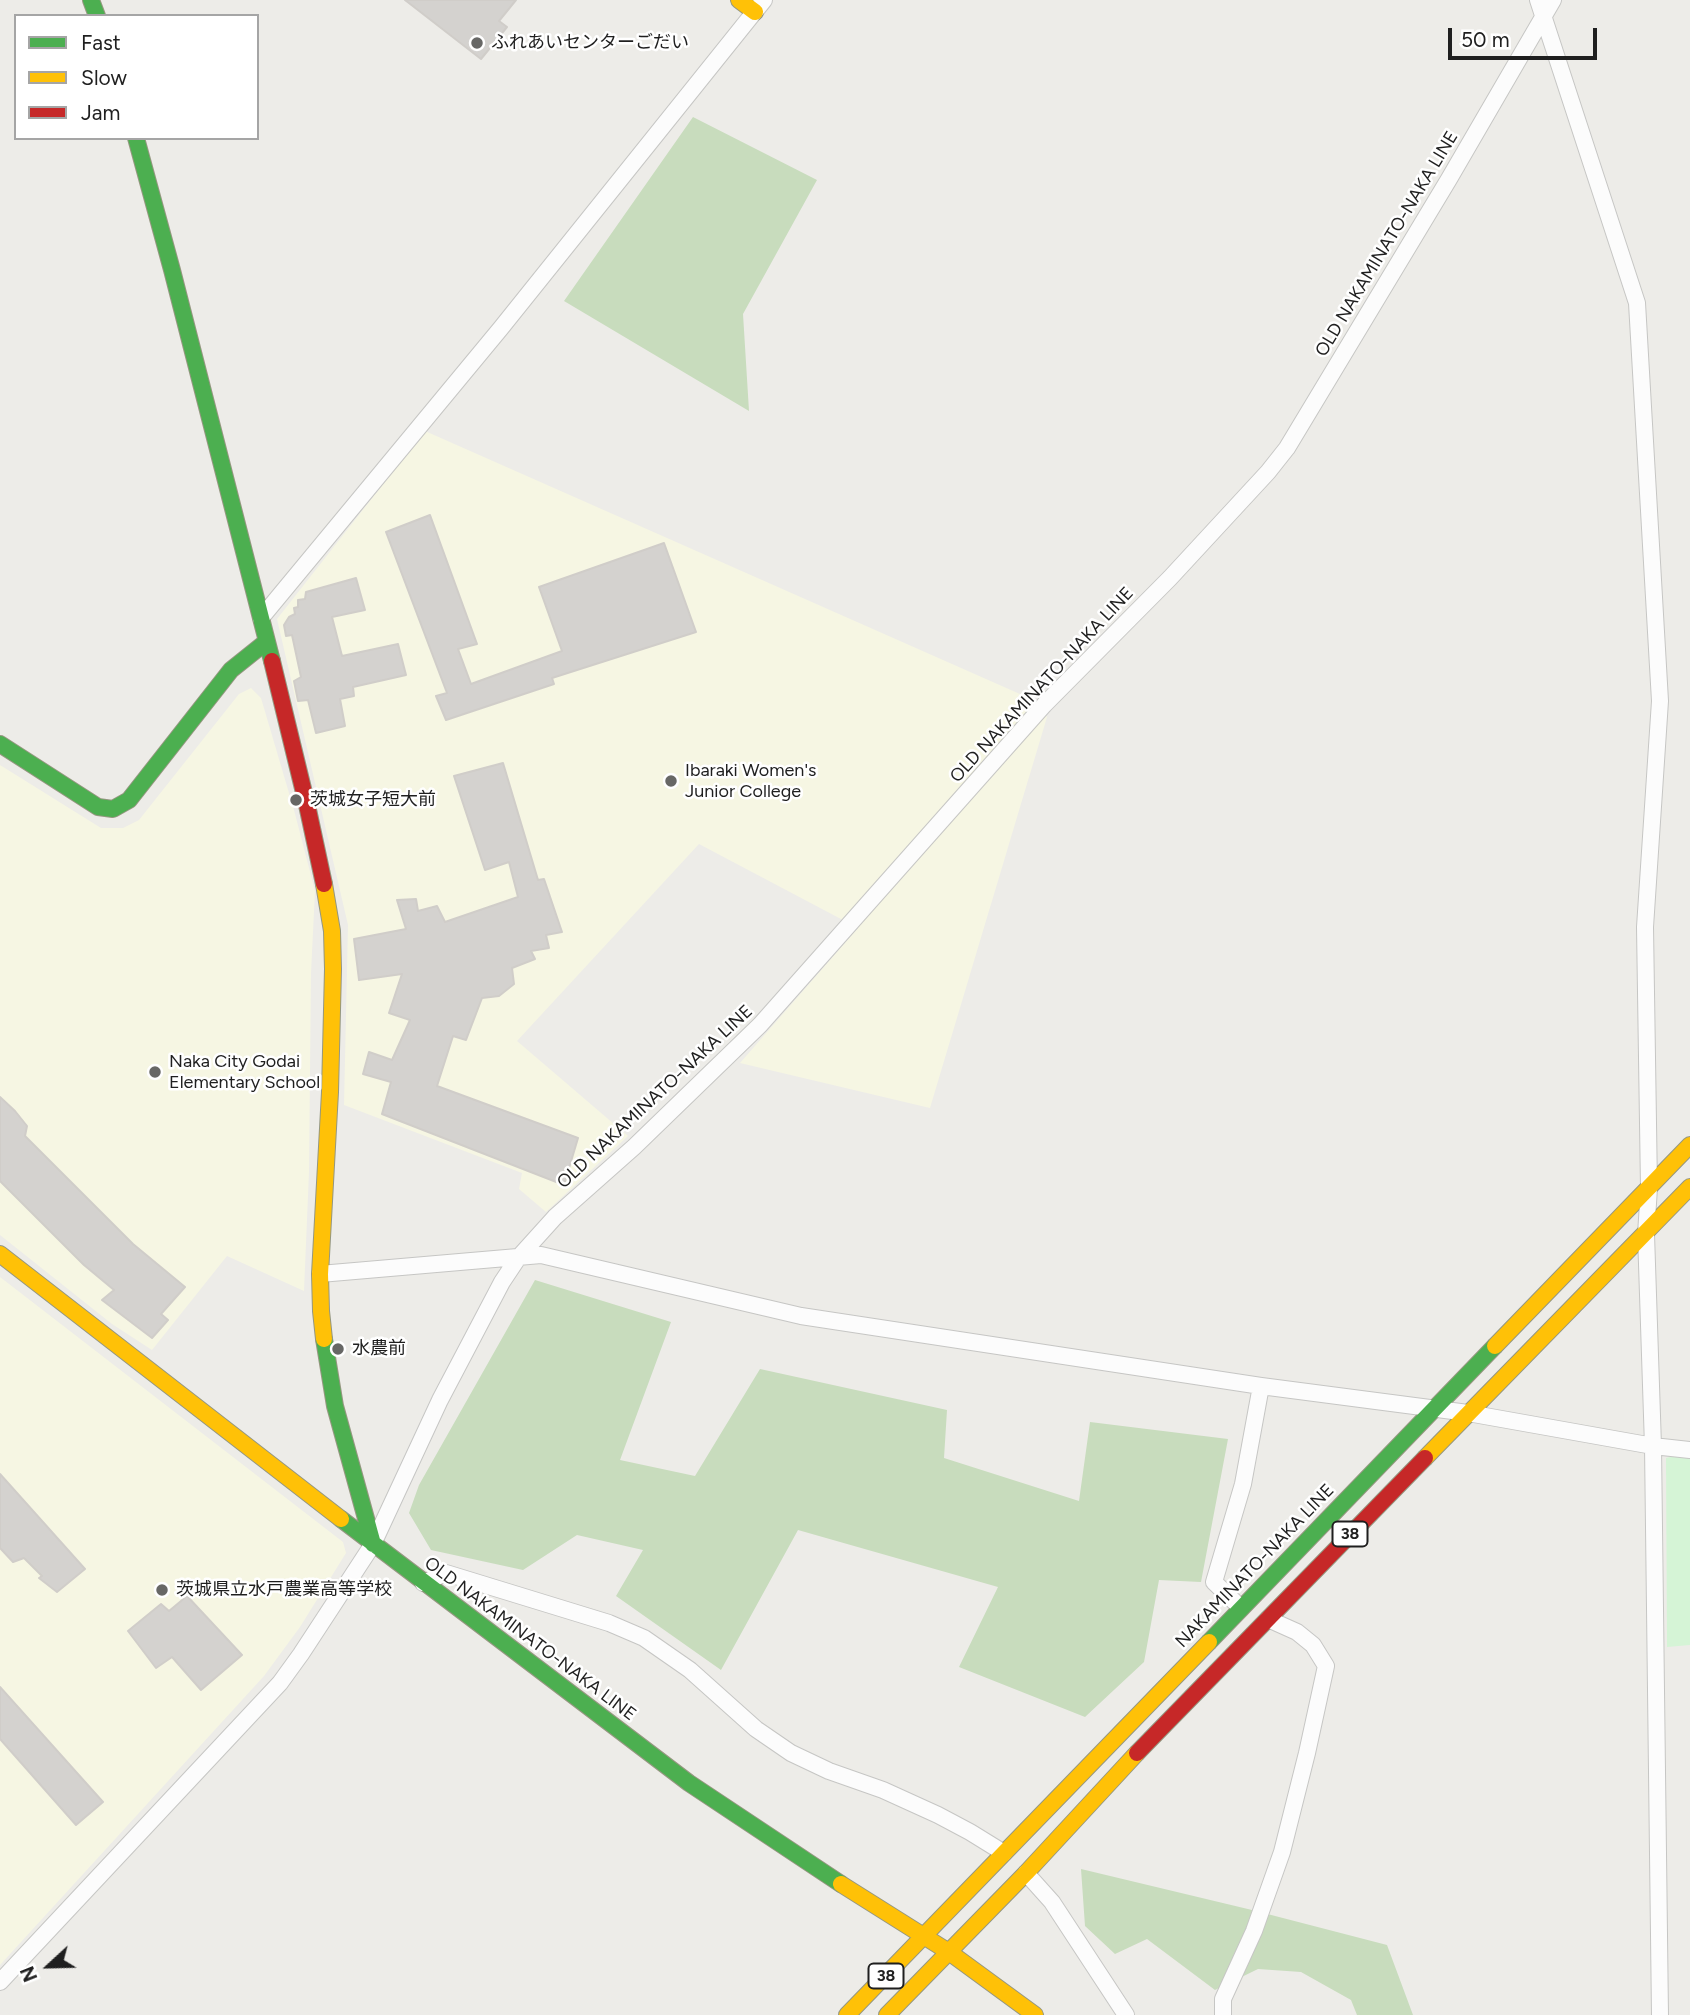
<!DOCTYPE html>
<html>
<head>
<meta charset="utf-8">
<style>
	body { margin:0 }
	#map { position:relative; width:1690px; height:2015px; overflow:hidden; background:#edece8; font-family:Figtree,sans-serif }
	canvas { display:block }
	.legend { position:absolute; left:14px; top:14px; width:245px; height:126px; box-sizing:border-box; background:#fff; border:2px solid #a5a5a5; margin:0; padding:9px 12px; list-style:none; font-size:21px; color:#1f1f1f }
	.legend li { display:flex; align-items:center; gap:14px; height:35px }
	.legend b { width:35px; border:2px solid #a5a5a5 }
	.north { position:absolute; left:14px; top:1931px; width:70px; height:70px; -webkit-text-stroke:5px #fff; paint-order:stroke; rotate:248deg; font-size:19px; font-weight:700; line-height:28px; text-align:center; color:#1f1f1f }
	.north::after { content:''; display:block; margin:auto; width:24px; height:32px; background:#1f1f1f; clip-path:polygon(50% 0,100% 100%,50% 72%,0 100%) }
	.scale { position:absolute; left:1448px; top:28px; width:149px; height:32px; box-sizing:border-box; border:4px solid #1f1f1f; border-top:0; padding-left:9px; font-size:21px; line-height:24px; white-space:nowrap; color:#1f1f1f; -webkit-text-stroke:5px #fff; paint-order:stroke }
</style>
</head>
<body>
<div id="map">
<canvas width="1690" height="2015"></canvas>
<ul class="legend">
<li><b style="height:9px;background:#4caf50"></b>Fast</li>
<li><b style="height:9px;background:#ffc107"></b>Slow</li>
<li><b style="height:9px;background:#c62828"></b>Jam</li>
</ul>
<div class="north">N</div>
<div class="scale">50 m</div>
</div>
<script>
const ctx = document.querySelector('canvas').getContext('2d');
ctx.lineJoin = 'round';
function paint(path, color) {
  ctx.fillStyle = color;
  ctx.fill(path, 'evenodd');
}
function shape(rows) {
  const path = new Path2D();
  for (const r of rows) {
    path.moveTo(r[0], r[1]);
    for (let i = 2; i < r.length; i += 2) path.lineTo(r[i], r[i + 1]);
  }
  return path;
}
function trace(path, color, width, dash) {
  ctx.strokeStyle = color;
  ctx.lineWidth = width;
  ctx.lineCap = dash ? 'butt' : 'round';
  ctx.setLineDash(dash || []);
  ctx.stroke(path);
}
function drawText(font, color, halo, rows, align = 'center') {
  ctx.font = font + ' Figtree,"Noto Sans JP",sans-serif';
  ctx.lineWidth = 5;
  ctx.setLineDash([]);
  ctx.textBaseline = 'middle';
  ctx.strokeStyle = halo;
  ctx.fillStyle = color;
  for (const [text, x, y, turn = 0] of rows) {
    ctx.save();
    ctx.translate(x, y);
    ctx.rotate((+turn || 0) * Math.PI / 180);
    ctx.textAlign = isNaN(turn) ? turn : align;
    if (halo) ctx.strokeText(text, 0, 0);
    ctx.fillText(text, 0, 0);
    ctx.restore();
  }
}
const education = shape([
	[425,431,1038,702,1047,717,930,1108,740,1063,858,928,699,844,517,1041,628,1136,546,1212,519,1189,522,1173,344,1105,348,925,277,619],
	[251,688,261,698,294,810,315,891,311,973,309,1172,304,1291,227,1256,152,1350,112,1324,0,1235,0,765,101,828,123,828,139,820,239,694],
	[0,1277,343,1542,346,1553,300,1627,264,1676,0,1965]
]);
const forest = shape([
	[693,117,817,180,743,314,749,411,564,301],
	[535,1280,671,1322,620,1460,695,1476,760,1369,947,1410,944,1458,1079,1501,1090,1422,1228,1439,1201,1582,1159,1580,1144,1662,1085,1717,959,1667,998,1587,798,1530,721,1670,616,1596,643,1550,577,1535,523,1570,431,1550,409,1513,419,1485],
	[1081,1869,1252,1910,1387,1945,1413,2015,1357,2015,1351,2000,1301,1972,1258,1969,1215,1990,1147,1939,1115,1954,1085,1926]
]);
const park = shape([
	[1690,1452,1690,1645,1667,1647,1666,1458]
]);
const building = shape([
	[405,0,516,0,499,21,507,27,481,59,405,0],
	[430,515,477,644,458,649,471,684,562,651,539,587,664,543,696,632,552,678,554,684,446,720,436,696,447,693,386,532,430,515],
	[356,578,365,610,332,617,342,656,398,644,406,675,353,687,354,696,340,699,345,726,316,733,308,700,298,701,294,681,301,677,292,635,286,636,284,625,289,617,295,614,294,608,298,607,298,600,305,599,306,592,356,578],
	[503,763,538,880,544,879,562,932,546,935,549,948,531,951,535,959,512,968,514,984,499,996,482,998,466,1040,453,1036,437,1086,578,1138,564,1185,382,1114,391,1082,363,1074,369,1052,392,1060,410,1020,389,1013,402,974,359,980,354,939,406,929,397,900,416,899,418,911,437,906,445,922,518,897,509,862,485,870,454,776,503,763],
	[0,1097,15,1111,27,1126,25,1136,133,1244,185,1287,161,1314,168,1320,152,1338,102,1300,114,1290,84,1265,0,1181,0,1097],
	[0,1474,85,1569,57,1592,39,1578,42,1576,24,1558,13,1562,0,1548,0,1474],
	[187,1596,242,1655,201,1690,172,1657,156,1668,128,1631,161,1604,169,1611,187,1596],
	[0,1687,103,1802,76,1825,0,1739,0,1687]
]);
const street = shape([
	[1538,0,1637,303,1660,701,1645,927,1649,1188,1646,1234,1653,1446,1660,2015],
	[261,618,501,328,764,0],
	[320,1274,541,1255,801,1316,1261,1386,1468,1413,1653,1446,1690,1450],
	[423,1583,446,1573,609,1623,644,1638,690,1670,756,1729,791,1753,829,1771,883,1790,938,1815,970,1832,1004,1853],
	[1241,1608,1214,1582,1243,1484,1261,1386],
	[1026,1873,1052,1902,1126,2015],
	[0,1982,280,1683,301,1654,373,1544,440,1400,502,1282,518,1258,555,1217,634,1147,760,1025,1044,705,1170,578,1268,472,1287,448,1449,179,1553,0],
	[1223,2015,1223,1999,1254,1931,1282,1852,1307,1753,1326,1666,1313,1645,1297,1632,1268,1619]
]);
const fast = shape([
	[91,0,97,16],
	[136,138,172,270,272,661],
	[0,744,98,807,113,809,129,800,231,670,266,642],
	[324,1339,335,1406,373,1544],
	[341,1519,689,1783,841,1884],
	[1209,1642,1495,1346]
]);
const slow = shape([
	[739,0,755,12],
	[324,884,332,931,333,969,330,1092,320,1274,321,1311,324,1339],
	[0,1254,341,1519],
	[1495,1346,1690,1145],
	[1425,1458,1690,1187],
	[841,1884,949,1952,1035,2015],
	[847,2015,1209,1642],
	[887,2015,1026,1873,1137,1753]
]);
const jam = shape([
	[272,661,307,805,324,884],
	[1137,1753,1425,1458]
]);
const markers = [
	[477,43,7,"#676765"],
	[671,781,7,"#676765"],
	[296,800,7,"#676765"],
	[155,1072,7,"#676765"],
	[338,1349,7,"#676765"],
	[162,1590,7,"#676765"]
];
const shields = [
	[1350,1534,35],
	[886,1976,35]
];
const shieldNames = [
	["38",1350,1534],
	["38",886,1976]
];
const poiNames = [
	["ふれあいセンターごだい",491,43],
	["Ibaraki Women's",685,771],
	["Junior College",685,792],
	["茨城女子短大前",310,800],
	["Naka City Godai",169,1062],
	["Elementary School",169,1083],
	["水農前",352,1349],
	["茨城県立水戸農業高等学校",176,1590]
];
const streetNames = [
	["OLD NAKAMINATO-NAKA LINE",1387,244,-59],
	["OLD NAKAMINATO-NAKA LINE",1042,685,-47],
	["OLD NAKAMINATO-NAKA LINE",655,1097,-43],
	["NAKAMINATO-NAKA LINE",1255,1566,-46],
	["OLD NAKAMINATO-NAKA LINE",530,1639,37]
];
paint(education, '#f6f6e3');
paint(forest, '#c8dcbd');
paint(park, '#d5f4d6');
paint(building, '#d4d2cf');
trace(building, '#d0cdc9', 2);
trace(street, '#c6c6c4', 18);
trace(fast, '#959780', 18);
trace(slow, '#959780', 18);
trace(jam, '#959780', 18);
trace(street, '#fcfcfc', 16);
trace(fast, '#4caf50', 16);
trace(slow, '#ffc107', 16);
trace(jam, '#c62828', 16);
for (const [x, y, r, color] of markers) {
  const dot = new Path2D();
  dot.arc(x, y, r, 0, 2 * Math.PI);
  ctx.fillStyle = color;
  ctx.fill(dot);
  trace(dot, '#fff', 2.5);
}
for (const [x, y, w] of shields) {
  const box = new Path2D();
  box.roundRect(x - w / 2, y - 12.5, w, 25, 5);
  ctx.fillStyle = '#fff';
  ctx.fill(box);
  trace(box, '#1f1f1f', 2);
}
drawText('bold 16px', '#1f1f1f', null, shieldNames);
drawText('18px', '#1f1f1f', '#fff', poiNames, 'left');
drawText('18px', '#1f1f1f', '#fff', streetNames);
</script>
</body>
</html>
